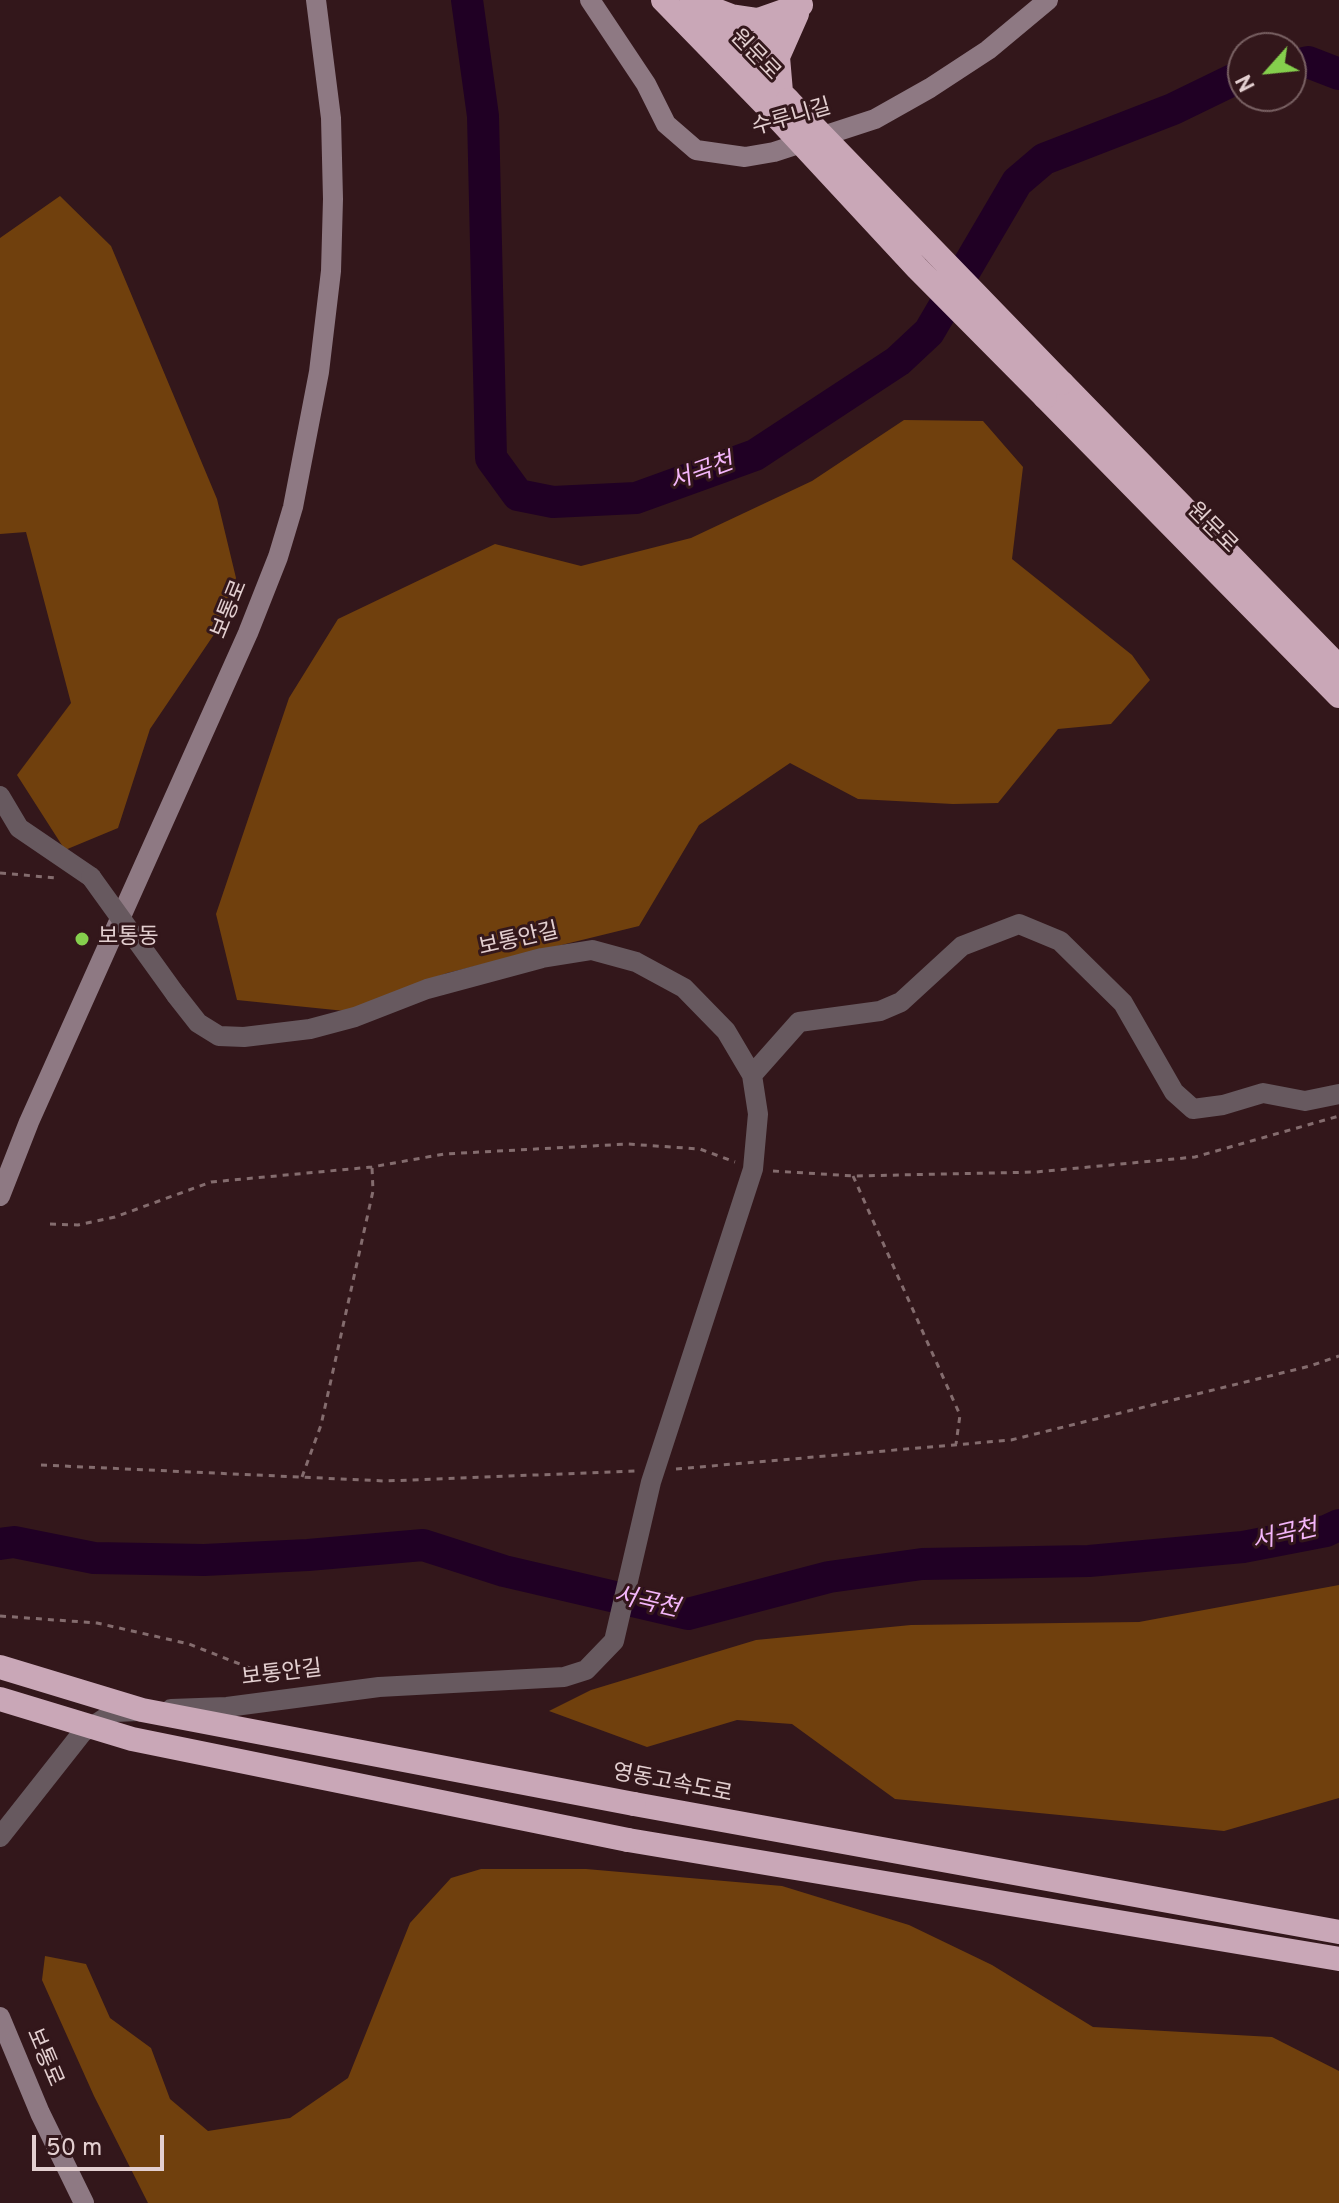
<!DOCTYPE html>
<html>
<head>
<meta charset="utf-8">
<style>
	body { margin:0 }
	#map { position:relative; width:1339px; height:2203px; overflow:hidden; background:#33171b; font-family:Overpass,sans-serif }
	canvas { display:block }
	.north { position:absolute; left:1227px; top:32px; width:80px; height:80px; box-sizing:border-box; background:#33171b; border:2px solid #796163; border-radius:50%; rotate:243deg; font-size:22px; font-weight:700; line-height:32px; text-align:center; color:#e3cfd0 }
	.north::after { content:''; display:block; margin:auto; width:28px; height:36px; background:#85cf4d; clip-path:polygon(50% 0,100% 100%,50% 72%,0 100%) }
	.scale { position:absolute; left:32px; top:2135px; width:132px; height:36px; box-sizing:border-box; border:4px solid #e3cfd0; border-top:0; padding-left:10px; font-size:24px; line-height:28px; white-space:nowrap; color:#e3cfd0; -webkit-text-stroke:6px #33171b; paint-order:stroke }
</style>
</head>
<body>
<div id="map">
<canvas width="1339" height="2203"></canvas>
<div class="north">N</div>
<div class="scale">50 m</div>
</div>
<script>
const ctx = document.querySelector('canvas').getContext('2d');
ctx.lineJoin = 'round';
function paint(path, color) {
  ctx.fillStyle = color;
  ctx.fill(path, 'evenodd');
}
function shape(rows) {
  const path = new Path2D();
  for (const r of rows) {
    path.moveTo(r[0], r[1]);
    for (let i = 2; i < r.length; i += 2) path.lineTo(r[i], r[i + 1]);
  }
  return path;
}
function trace(path, color, width, dash) {
  ctx.strokeStyle = color;
  ctx.lineWidth = width;
  ctx.lineCap = dash ? 'butt' : 'round';
  ctx.setLineDash(dash || []);
  ctx.stroke(path);
}
function drawText(font, color, halo, rows, align = 'center') {
  ctx.font = font + ' Overpass,"Noto Sans KR",sans-serif';
  ctx.lineWidth = 6;
  ctx.setLineDash([]);
  ctx.textBaseline = 'middle';
  ctx.strokeStyle = halo;
  ctx.fillStyle = color;
  for (const [text, x, y, turn = 0] of rows) {
    ctx.save();
    ctx.translate(x, y);
    ctx.rotate((+turn || 0) * Math.PI / 180);
    ctx.textAlign = isNaN(turn) ? turn : align;
    if (halo) ctx.strokeText(text, 0, 0);
    ctx.fillText(text, 0, 0);
    ctx.restore();
  }
}
const forest = shape([
	[60,196,111,246,217,499,236,578,215,633,150,729,118,828,65,850,17,775,71,703,26,532,0,534,0,238],
	[904,420,983,421,1023,467,1012,559,1132,655,1150,680,1111,724,1058,729,998,803,953,804,858,799,790,763,699,825,639,926,447,973,345,1011,237,1000,216,914,289,698,338,619,495,544,581,566,691,538,812,481],
	[1339,1585,1339,1798,1224,1831,895,1799,792,1724,737,1720,647,1747,549,1711,591,1690,756,1640,911,1625,1139,1622],
	[481,1869,586,1869,782,1886,909,1925,992,1965,1093,2027,1272,2037,1339,2071,1339,2203,148,2203,94,2096,42,1980,45,1956,86,1964,110,2018,151,2048,170,2099,208,2131,290,2118,348,2078,410,1923,451,1878]
]);
const river = shape([
	[467,0,483,116,491,458,518,495,553,502,636,498,755,455,898,361,929,332,1017,182,1044,159,1173,109,1243,75],
	[1291,66,1308,62,1339,74],
	[0,1544,14,1542,94,1558,204,1560,308,1555,423,1545,504,1571,688,1614,829,1577,922,1564,1089,1561,1243,1547,1326,1531,1339,1525]
]);
const path = shape([
	[0,873,57,878],
	[773,1171,853,1176,1036,1172,1195,1157,1339,1116],
	[853,1176,960,1415,956,1444],
	[50,1224,78,1225,115,1217,211,1182,372,1167,444,1154,628,1144,700,1149,735,1162],
	[41,1465,385,1481,636,1471],
	[676,1469,1011,1440,1310,1366,1339,1356],
	[302,1477,321,1425,373,1191,372,1167],
	[0,1616,97,1623,189,1644,255,1670,273,1682]
]);
const street = shape([
	[0,796,19,828,91,877],
	[752,1075,799,1022,880,1011,901,1002,962,946,1019,924,1060,941,1123,1003,1174,1092,1193,1109,1223,1105,1263,1093,1305,1101,1339,1094],
	[171,1709,227,1707,379,1687,564,1677,586,1670,614,1641,651,1482,753,1169,758,1114,752,1075,726,1031,684,988,636,962,592,950,542,958,427,989,355,1017,310,1029,244,1037,219,1036,198,1023,176,995],
	[0,1837,82,1733,114,1712,139,1711]
]);
const secondary = shape([
	[590,0,646,84,666,124,696,150,745,157,774,152,875,119,930,88,988,50,1048,0],
	[0,1196,29,1122,248,633,278,557,293,507,319,372,331,271,333,199,331,118,316,0],
	[0,2017,40,2113,84,2203]
]);
const highway = shape([
	[663,0,775,115],
	[692,0,788,100],
	[703,5,731,16,758,20,801,5],
	[735,65,794,12],
	[781,92,778,57,797,14],
	[1062,383,1339,667],
	[1045,397,1339,696],
	[634,1804,1339,1932],
	[628,1840,1339,1959]
]);
const streetBridge = shape([
	[91,877,176,995]
]);
const highwayBridge = shape([
	[788,100,1062,383],
	[775,115,917,268,1045,397],
	[0,1667,142,1710,634,1804],
	[0,1699,132,1739,628,1840]
]);
const markers = [
	[82,939,8,"#85cf4d"]
];
const streetNames = [
	["원문로",754,56,46],
	["수루니길",792,119,-16],
	["원문로",1211,529,45],
	["보통로",231,610,-68],
	["보통안길",519,941,-13],
	["보통안길",282,1675,-7],
	["영동고속도로",672,1785,11],
	["보통로",43,2058,67]
];
const poiNames = [
	["보통동",98,939]
];
const waterNames = [
	["서곡천",702,474,-20],
	["서곡천",1285,1537,-13],
	["서곡천",646,1604,13]
];
paint(forest, '#70400d');
trace(river, '#200024', 32);
trace(path, '#846c6e', 3, [6, 6]);
trace(street, '#67595f', 20);
trace(secondary, '#8e7983', 20);
trace(highway, '#c9a7b7', 24);
trace(streetBridge, '#67595f', 20);
trace(highwayBridge, '#c9a7b7', 24);
for (const [x, y, r, color] of markers) {
  const dot = new Path2D();
  dot.arc(x, y, r, 0, 2 * Math.PI);
  ctx.fillStyle = color;
  ctx.fill(dot);
  trace(dot, '#33171b', 3);
}
drawText('22px', '#e3cfd0', '#33171b', streetNames);
drawText('22px', '#e3cfd0', '#33171b', poiNames, 'left');
drawText('italic 24px', '#f4b6fa', '#33171b', waterNames);
</script>
</body>
</html>
